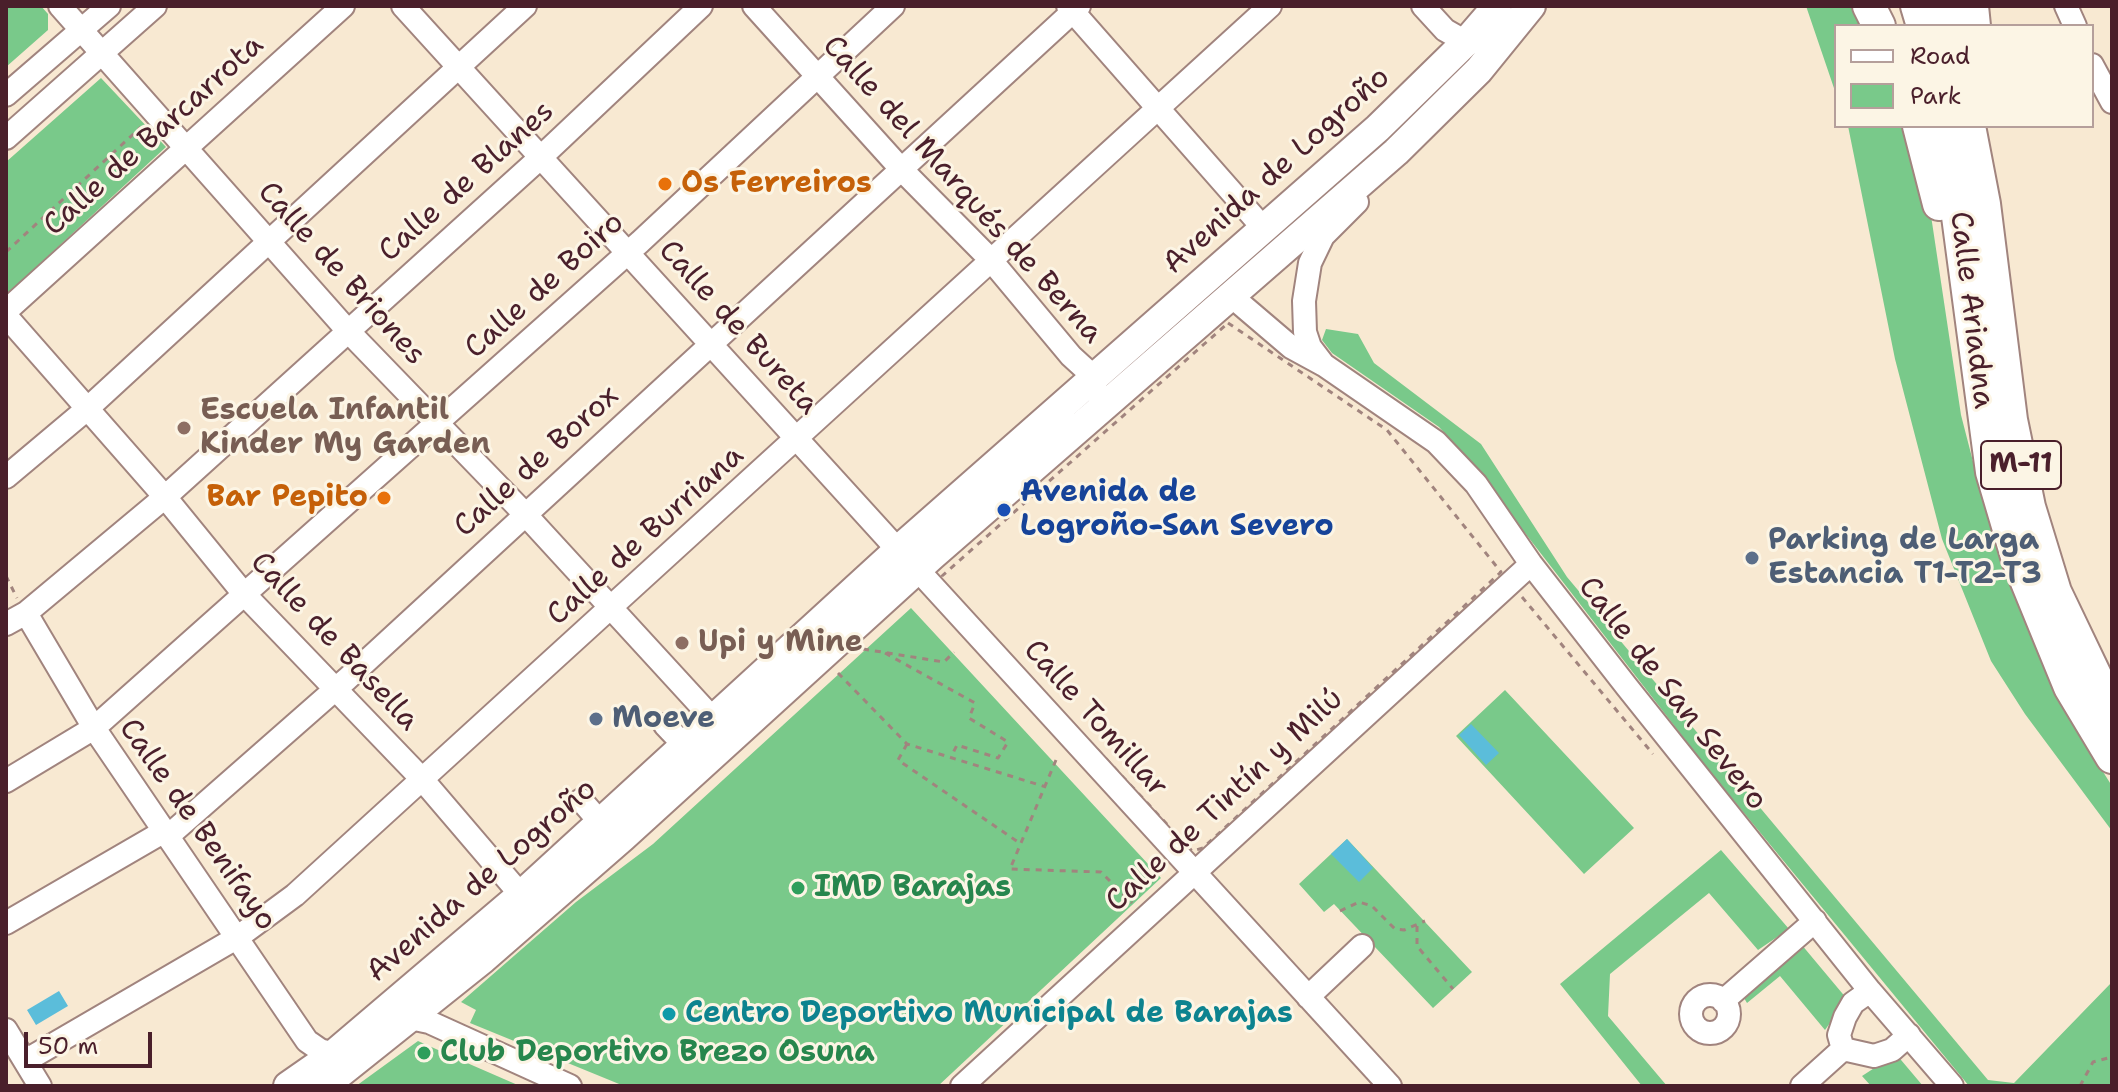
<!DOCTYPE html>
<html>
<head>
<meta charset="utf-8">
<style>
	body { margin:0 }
	#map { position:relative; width:2118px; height:1092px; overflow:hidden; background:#f8e9d2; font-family:"Shantell Sans",sans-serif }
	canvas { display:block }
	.frame { position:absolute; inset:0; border:8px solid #4a1f2b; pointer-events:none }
	.legend { position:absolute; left:1834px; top:24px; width:260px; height:104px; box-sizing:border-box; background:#fcf5e5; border:2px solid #b59f9b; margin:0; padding:10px 14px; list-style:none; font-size:24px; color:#4a1f2b }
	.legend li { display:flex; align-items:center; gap:16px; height:40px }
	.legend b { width:40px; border:2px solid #b59f9b }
	.scale { position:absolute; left:24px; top:1032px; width:128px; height:36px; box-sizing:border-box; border:4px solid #4a1f2b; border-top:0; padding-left:10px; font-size:24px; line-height:28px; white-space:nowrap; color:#4a1f2b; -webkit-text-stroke:6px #fcf5e5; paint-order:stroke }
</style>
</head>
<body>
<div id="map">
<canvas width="2118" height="1092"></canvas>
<div class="frame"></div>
<ul class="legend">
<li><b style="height:10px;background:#fff"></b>Road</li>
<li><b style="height:22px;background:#79c98a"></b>Park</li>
</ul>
<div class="scale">50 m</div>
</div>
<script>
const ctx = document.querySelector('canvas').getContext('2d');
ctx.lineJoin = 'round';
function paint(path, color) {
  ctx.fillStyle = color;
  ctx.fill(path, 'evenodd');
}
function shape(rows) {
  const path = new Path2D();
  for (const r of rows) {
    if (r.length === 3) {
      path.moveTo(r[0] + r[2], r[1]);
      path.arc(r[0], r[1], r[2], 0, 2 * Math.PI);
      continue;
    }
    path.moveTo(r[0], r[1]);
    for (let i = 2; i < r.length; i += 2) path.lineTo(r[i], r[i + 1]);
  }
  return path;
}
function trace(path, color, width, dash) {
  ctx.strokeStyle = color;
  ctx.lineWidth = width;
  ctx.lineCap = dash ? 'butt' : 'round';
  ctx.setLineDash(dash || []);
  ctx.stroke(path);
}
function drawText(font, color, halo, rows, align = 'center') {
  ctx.font = font + ' "Shantell Sans",sans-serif';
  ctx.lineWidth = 6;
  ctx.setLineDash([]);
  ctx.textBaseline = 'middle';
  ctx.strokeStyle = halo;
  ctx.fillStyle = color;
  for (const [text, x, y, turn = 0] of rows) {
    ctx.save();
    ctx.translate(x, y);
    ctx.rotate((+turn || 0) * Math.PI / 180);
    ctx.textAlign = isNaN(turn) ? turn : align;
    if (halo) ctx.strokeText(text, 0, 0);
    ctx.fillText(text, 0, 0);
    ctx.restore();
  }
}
const green = shape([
	[6,6,41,6,48,14,48,30,6,67],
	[1806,6,1858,6,1867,26,1836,26,1836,94],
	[101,78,166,147,6,295,6,162],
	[1848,126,1911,126,1927,189,1961,415,1978,481,2040,654,2065,712,2112,786,2112,831,2025,714,1991,661,1942,539,1895,359],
	[1326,329,1358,334,1374,363,1481,444,1567,577,1988,1080,2014,1083,2112,982,2112,1086,1969,1086,1707,768,1463,453,1439,427,1332,353,1322,340],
	[911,608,1161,878,938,1086,624,1086,470,1023,476,1010,461,1002,576,902,653,844],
	[1505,690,1634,828,1584,874,1456,736],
	[1347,839,1472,972,1433,1008,1334,904,1324,912,1299,884],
	[1721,850,1789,929,1758,950,1709,893,1610,974,1608,1016,1667,1086,1642,1086,1560,984],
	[1801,944,1847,999,1825,1030,1780,976,1747,1003,1741,993],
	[418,1041,474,1066,520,1086,356,1086],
	[1896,1054,1923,1086,1871,1086,1862,1076]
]);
const water = shape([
	[1471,724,1499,753,1486,765,1459,735],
	[1347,839,1373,868,1359,882,1331,854],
	[59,991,68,1006,36,1025,27,1010]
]);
const path = shape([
	[6,252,141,127],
	[1228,323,1387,430,1501,572,1203,848,1192,851,942,583,942,576,1228,323],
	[6,576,17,598],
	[1522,597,1653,754],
	[863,649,944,662,954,652],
	[885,653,975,703,969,718,1008,742,998,758,957,745,951,757],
	[838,673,907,744,1046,787],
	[907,744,898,760,1021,844],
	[1056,760,1010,869,1101,872,1132,903],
	[1340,911,1359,902,1372,906,1395,929,1404,930,1425,921],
	[1417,926,1417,946,1453,989],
	[2080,1086,2093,1062,2112,1057]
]);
const minor = shape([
	[60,6,348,331,524,513,713,719,711,735],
	[403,6,898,550],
	[754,6,902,170,990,259,1071,356,1094,377,1096,392],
	[1068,6,1265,230],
	[1423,6,1445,30,1466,42],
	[2066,6,2075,26],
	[2092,65,2112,102],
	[6,95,109,6],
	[6,138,155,6],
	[1230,295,1291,347,1324,365,1436,442,1476,484,1531,564,1627,687,1870,991,1952,1086],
	[6,311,343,6],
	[6,316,165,497,244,594,421,778,521,895,534,903],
	[1323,364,1310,347,1305,332,1304,301,1310,263,1323,236,1357,202],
	[6,477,87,409,525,6],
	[917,569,1390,1086],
	[26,613,94,728,307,1041,320,1050,334,1054],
	[6,624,26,613,165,497,540,158,701,6],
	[665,725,685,746],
	[6,781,94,728,640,242,893,6],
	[581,800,600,822],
	[6,923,163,832,175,830,347,679,1079,6],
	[1870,991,1853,1003,1845,1017,1839,1035,1843,1049,1874,1056,1892,1050,1909,1035],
	[1710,1014,19],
	[1308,997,1362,946],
	[1723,1001,1815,921],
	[410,1018,429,1022,570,1086],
	[6,1030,40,1086],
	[25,1061,238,937,295,895,1270,6],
	[962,1086,1531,564],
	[1802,1086,1843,1049]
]);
const major = shape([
	[288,1086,334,1054,521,895,898,550,1378,128,1466,42,1497,6],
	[324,1086,483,959,623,837,932,556,1396,152,1479,70,1531,6]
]);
const highway = shape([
	[1869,6,1879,26],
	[1917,6,1923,26],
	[1941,6,1946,26],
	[1972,6,1974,26],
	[1919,126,1939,204],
	[1946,126,1992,472,2018,560,2070,687,2112,757],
	[1969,126,1984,204,2011,420,2029,507,2055,592,2112,711]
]);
const markers = [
	[665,184,8,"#e8710a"],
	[184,428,8,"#8d6e63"],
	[384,498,8,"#e8710a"],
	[1004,510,8,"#1a4fb4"],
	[1752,558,8,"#5c6f8a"],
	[682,643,8,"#8d6e63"],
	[596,719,8,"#5c6f8a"],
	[798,888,8,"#2e9e5b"],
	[669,1014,8,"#0f9aa8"],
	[424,1053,8,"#2e9e5b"]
];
const shields = [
	[2021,465,80]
];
const shieldNames = [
	["M-11",2021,465]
];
const streetNames = [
	["Calle de Barcarrota",154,136,-42],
	["Avenida de Logroño",1277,171,-42],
	["Calle de Blanes",467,182,-42],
	["Calle del Marqués de Berna",962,190,48],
	["Calle de Briones",341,274,48],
	["Calle de Boiro",545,286,-42],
	["Calle Ariadna",1971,310,83],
	["Calle de Bureta",738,328,48],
	["Calle de Borox",537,462,-42],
	["Calle de Burriana",646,536,-42],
	["Calle de Basella",334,642,47],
	["Calle de San Severo",1672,694,52],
	["Calle Tomillar",1095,719,48],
	["Calle de Tintín y Milú",1225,801,-43],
	["Calle de Benifayo",197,825,55],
	["Avenida de Logroño",482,881,-41]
];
const foodNames = [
	["Os Ferreiros",681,184],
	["Bar Pepito",368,498,"right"]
];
const educationNames = [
	["Escuela Infantil",200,411],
	["Kinder My Garden",200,445],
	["Upi y Mine",698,643]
];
const transitNames = [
	["Avenida de",1020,493],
	["Logroño-San Severo",1020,527]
];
const serviceNames = [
	["Parking de Larga",1768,541],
	["Estancia T1-T2-T3",1768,575],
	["Moeve",612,719]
];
const leisureNames = [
	["IMD Barajas",814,888],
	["Club Deportivo Brezo Osuna",440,1053]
];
const cultureNames = [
	["Centro Deportivo Municipal de Barajas",685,1014]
];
paint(green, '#79c98a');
paint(water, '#5bbdda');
trace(minor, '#a1847e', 26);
trace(major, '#a1847e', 32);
trace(highway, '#a1847e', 36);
trace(path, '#a1847e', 3, [6, 6]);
trace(minor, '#fff', 22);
trace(major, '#fff', 28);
trace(highway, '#fff', 32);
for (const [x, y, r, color] of markers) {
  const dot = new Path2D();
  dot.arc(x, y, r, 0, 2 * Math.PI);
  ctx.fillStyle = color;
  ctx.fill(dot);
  trace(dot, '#fcf5e5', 3);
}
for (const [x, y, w] of shields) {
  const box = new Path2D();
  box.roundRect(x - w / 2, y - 24, w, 48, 6);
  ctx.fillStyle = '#fcf5e5';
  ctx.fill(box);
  trace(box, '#4a1f2b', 2);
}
drawText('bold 28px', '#4a1f2b', null, shieldNames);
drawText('30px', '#4a1f2b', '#fcf5e5', streetNames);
drawText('bold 30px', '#c56008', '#fcf5e5', foodNames, 'left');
drawText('bold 30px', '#785e54', '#fcf5e5', educationNames, 'left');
drawText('bold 30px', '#164399', '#fcf5e5', transitNames, 'left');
drawText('bold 30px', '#4e5e75', '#fcf5e5', serviceNames, 'left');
drawText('bold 30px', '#27864d', '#fcf5e5', leisureNames, 'left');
drawText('bold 30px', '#0d838f', '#fcf5e5', cultureNames, 'left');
</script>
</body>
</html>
